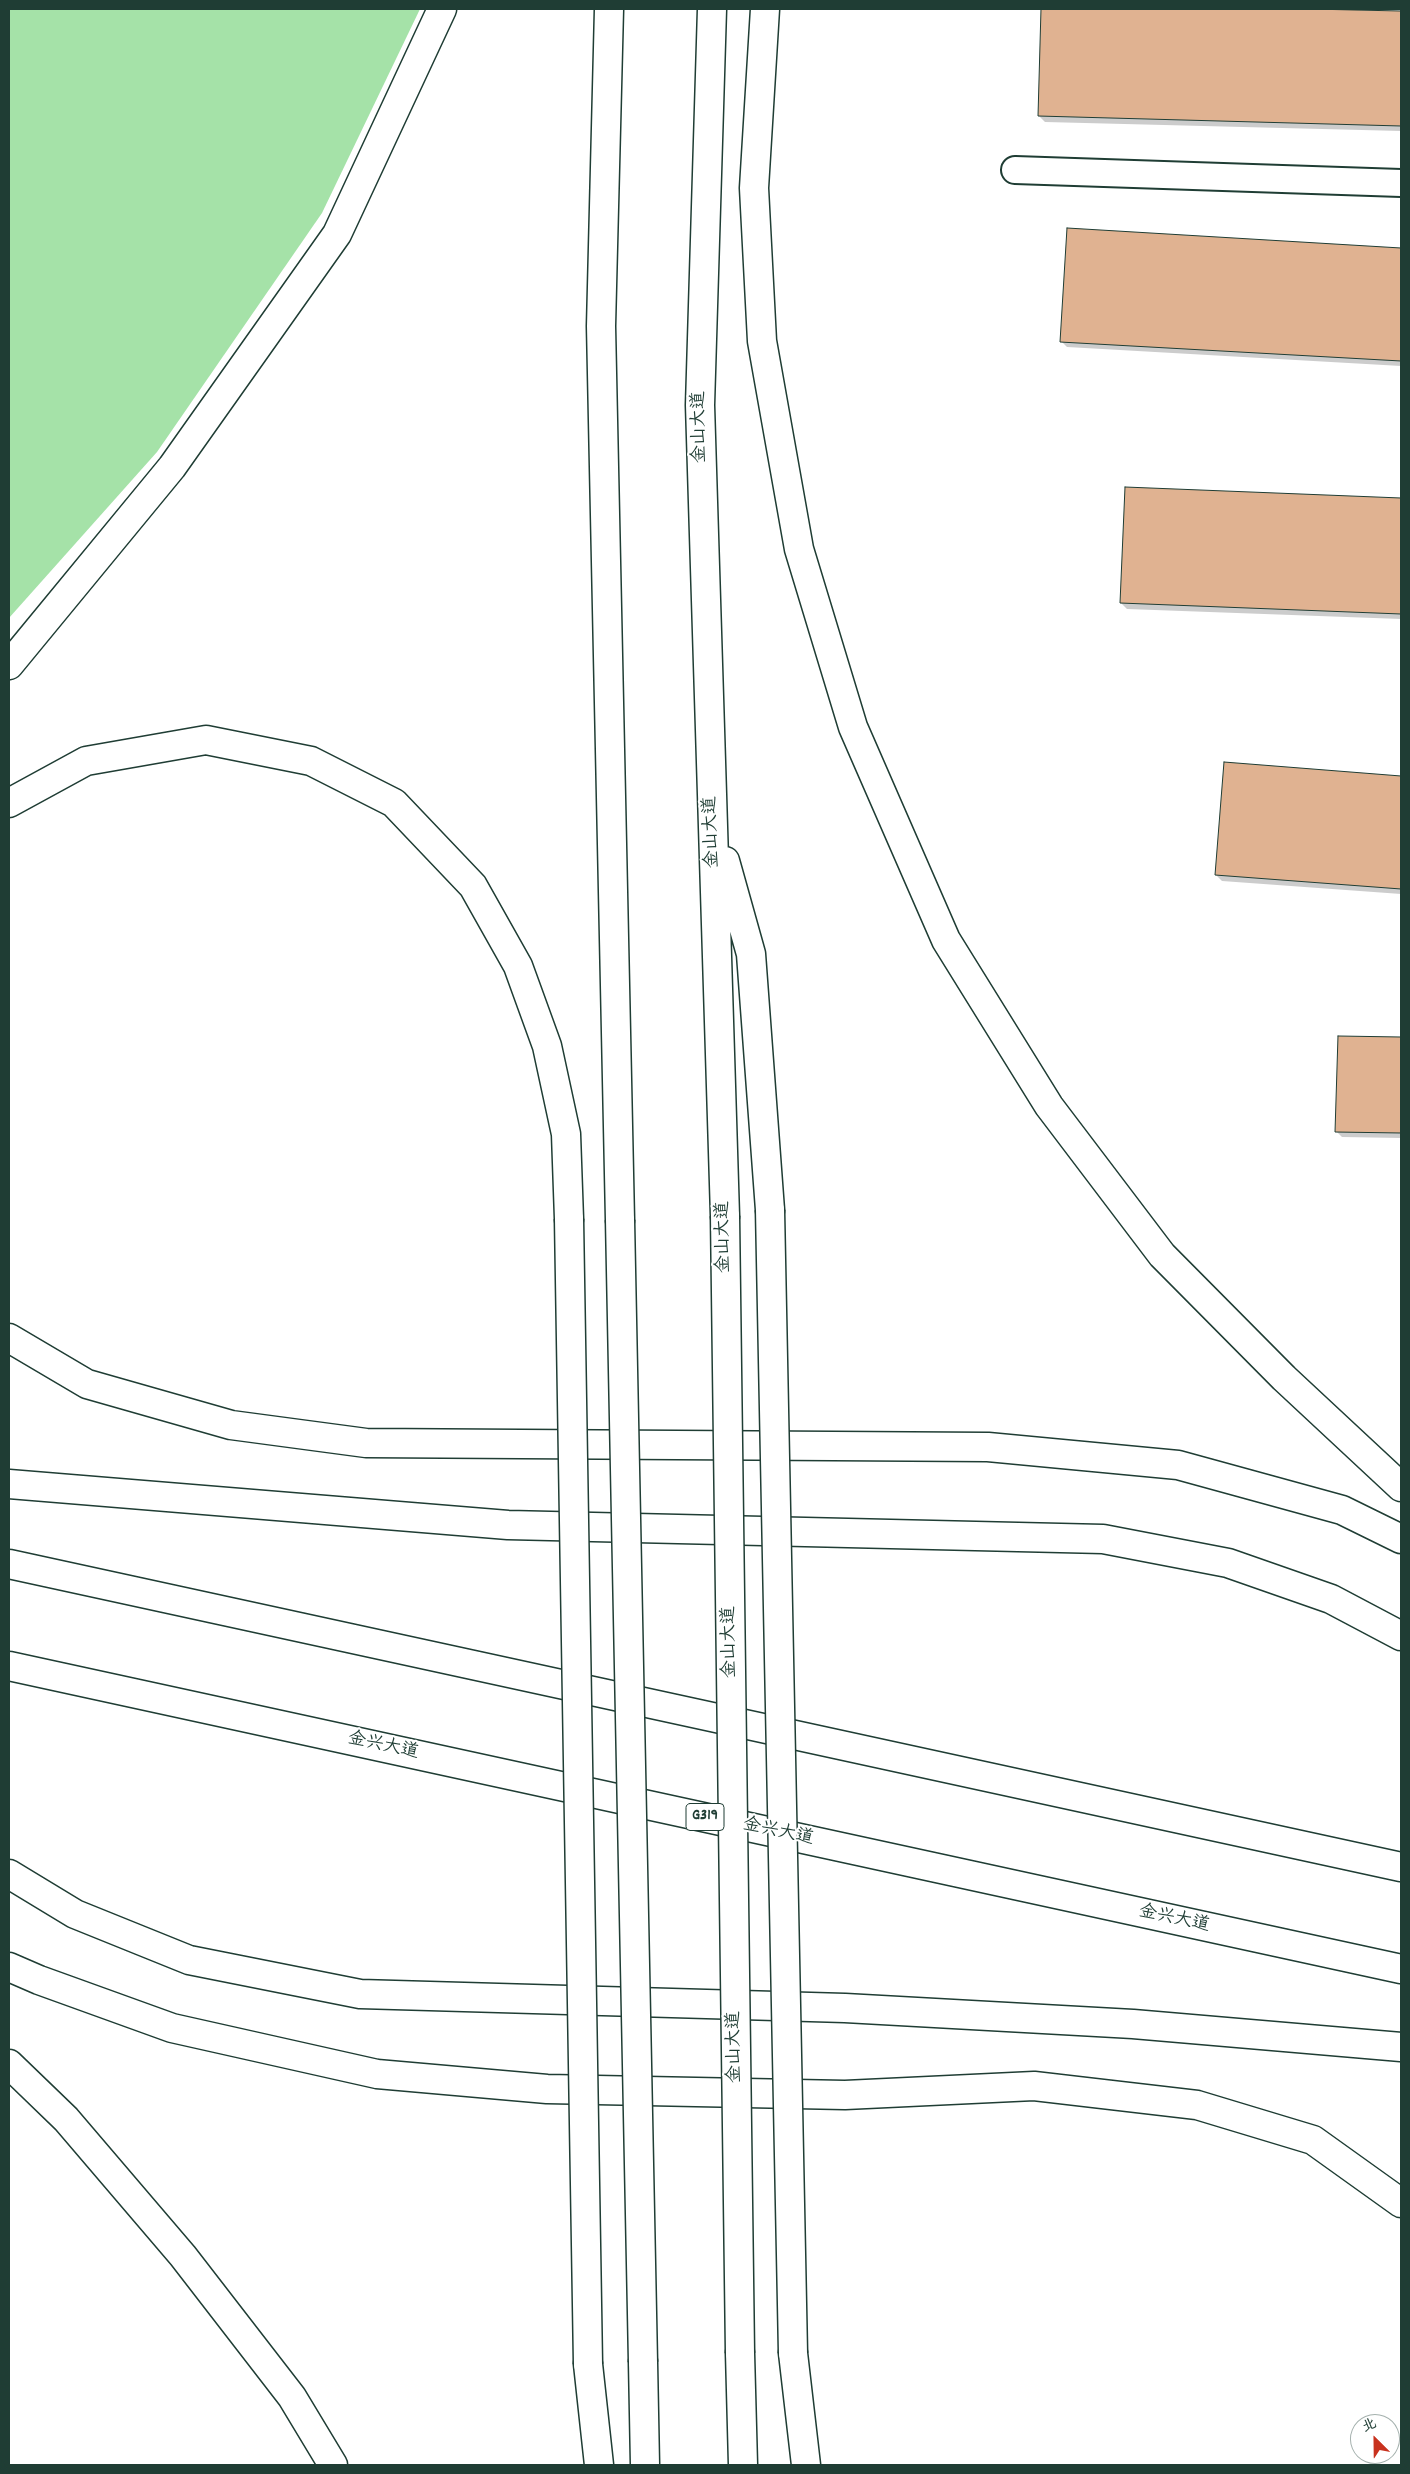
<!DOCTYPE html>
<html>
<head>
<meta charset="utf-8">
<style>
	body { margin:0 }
	#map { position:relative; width:1410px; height:2474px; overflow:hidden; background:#fff; font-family:Dekko,"LXGW WenKai TC",sans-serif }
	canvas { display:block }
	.frame { position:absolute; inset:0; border:10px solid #1f3d34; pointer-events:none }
	.north { position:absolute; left:1350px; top:2414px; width:50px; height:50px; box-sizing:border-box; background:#fff; border:1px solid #a5b1ae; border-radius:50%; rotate:337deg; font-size:14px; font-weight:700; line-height:20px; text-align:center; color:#1f3d34 }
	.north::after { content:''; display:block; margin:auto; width:18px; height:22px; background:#c8321e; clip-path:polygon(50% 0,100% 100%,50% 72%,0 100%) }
</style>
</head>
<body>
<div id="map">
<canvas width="1410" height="2474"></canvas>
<div class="frame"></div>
<div class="north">北</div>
</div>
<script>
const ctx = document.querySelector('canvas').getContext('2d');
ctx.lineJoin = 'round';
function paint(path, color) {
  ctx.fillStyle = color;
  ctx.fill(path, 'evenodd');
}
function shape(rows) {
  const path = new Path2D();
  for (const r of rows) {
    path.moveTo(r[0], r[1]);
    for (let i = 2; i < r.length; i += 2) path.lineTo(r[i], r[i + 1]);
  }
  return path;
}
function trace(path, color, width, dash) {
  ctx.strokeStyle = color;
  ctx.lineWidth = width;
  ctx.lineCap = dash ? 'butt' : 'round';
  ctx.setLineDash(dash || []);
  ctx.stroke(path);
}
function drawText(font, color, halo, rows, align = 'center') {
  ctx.font = font + ' Dekko,"LXGW WenKai TC",sans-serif';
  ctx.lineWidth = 4;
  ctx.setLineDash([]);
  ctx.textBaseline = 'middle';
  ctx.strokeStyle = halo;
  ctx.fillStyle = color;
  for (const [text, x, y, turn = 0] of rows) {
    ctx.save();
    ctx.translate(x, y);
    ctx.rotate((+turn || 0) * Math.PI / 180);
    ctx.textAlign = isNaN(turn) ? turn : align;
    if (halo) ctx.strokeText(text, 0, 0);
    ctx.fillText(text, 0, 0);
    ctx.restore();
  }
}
const green = shape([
	[9,9,420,9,322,213,157,452,9,618]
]);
const shadow = shape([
	[1043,9,1264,9,1401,12,1401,131,1045,122,1039,116],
	[1068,230,1401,249,1401,366,1067,347,1061,341],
	[1126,488,1401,499,1401,619,1127,609,1121,603],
	[1225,763,1401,777,1401,894,1222,881,1216,875],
	[1339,1037,1401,1038,1401,1138,1342,1137,1336,1131]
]);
const building = shape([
	[1041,9,1310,9,1401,11,1401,126,1038,116,1041,9],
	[1067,228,1401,248,1401,361,1060,342,1067,228],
	[1125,487,1401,498,1401,614,1120,603,1125,487],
	[1224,762,1401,776,1401,889,1215,875,1224,762],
	[1338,1036,1401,1037,1401,1133,1335,1132,1338,1036]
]);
const lane = shape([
	[1015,170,1401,183]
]);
const highway = shape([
	[609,9,601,326,620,1220],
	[712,9,700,405,725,1216],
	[765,9,754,188,762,341,799,549,853,727,946,940,1049,1106,1162,1255,1284,1378,1401,1487],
	[9,665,172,467,337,234,442,9],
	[9,803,86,761,206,740,311,761,394,803,473,886,518,966,547,1046,566,1134,569,1219],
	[725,861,751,954,770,1210],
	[9,1338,87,1384,231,1425,366,1443,988,1447,1178,1465,1342,1510,1401,1539],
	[9,1484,508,1525,1103,1539,1228,1563,1331,1599,1401,1636],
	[9,1564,1401,1867],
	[9,1666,1401,1969],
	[9,1874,75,1914,189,1960,360,1994,845,2008,1133,2024,1401,2047],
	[9,1967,39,1980,172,2028,377,2074,547,2089,845,2095,1034,2086,1197,2105,1313,2140,1401,2203],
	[9,2064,66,2119,183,2256,292,2397,333,2465],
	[740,2353,743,2465],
	[793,2353,806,2465],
	[643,2362,645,2465],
	[588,2364,599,2465]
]);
const highwayBridge = shape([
	[770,1210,793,2353],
	[725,1216,740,2353],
	[569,1219,588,2364],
	[620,1220,643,2362]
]);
const shields = [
	[705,1817,38]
];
const shieldNames = [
	["G319",705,1817]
];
const streetNames = [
	["金山大道",701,427,-91],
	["金山大道",713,832,-92],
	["金山大道",725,1237,-91],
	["金山大道",731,1642,-91],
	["金兴大道",383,1747,12],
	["金兴大道",778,1833,12],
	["金兴大道",1174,1920,12],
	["金山大道",736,2047,-91]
];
paint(green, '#a5e2a8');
paint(shadow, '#0003');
paint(building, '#e0b291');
trace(building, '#1f3d34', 1);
trace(lane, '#1f3d34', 30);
trace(highway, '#1f3d34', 31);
trace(lane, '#fff', 26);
trace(highway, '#fff', 28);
trace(highwayBridge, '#1f3d34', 31, []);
trace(highwayBridge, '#fff', 28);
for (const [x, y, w] of shields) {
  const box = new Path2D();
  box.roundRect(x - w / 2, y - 13.5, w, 27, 4);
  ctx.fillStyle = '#fff';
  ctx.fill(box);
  trace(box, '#1f3d34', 1);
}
drawText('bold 16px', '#1f3d34', null, shieldNames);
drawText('18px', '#1f3d34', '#fff', streetNames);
</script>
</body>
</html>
